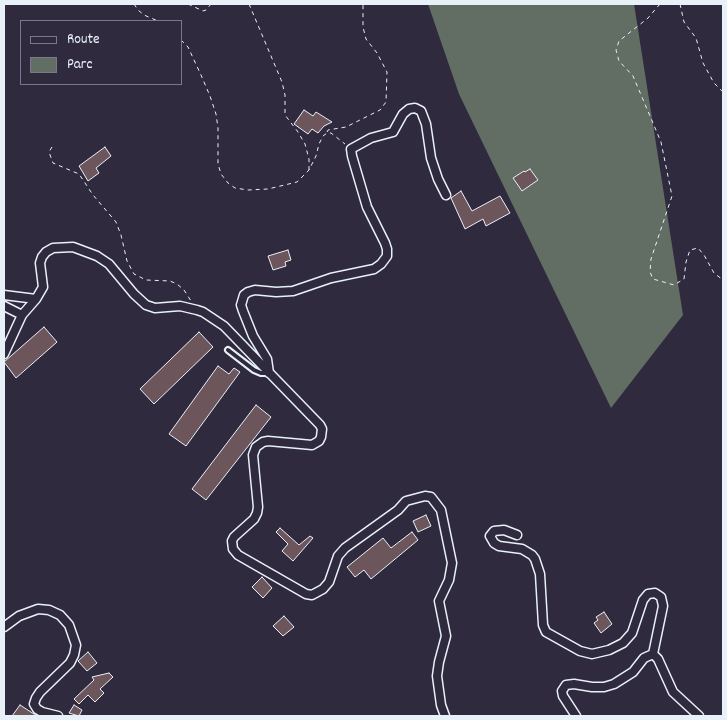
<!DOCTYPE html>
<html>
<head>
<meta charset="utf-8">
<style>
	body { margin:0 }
	#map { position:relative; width:727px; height:720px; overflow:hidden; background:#2f2a3d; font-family:Dekko,sans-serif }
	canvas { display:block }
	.frame { position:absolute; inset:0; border:5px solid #e8f1f8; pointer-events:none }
	.legend { position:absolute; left:20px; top:20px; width:162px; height:65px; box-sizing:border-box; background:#2f2a3d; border:1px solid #797a88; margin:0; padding:6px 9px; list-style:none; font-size:15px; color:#e8f1f8 }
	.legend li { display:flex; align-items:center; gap:10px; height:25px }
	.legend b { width:25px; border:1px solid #797a88 }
</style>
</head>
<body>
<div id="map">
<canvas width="727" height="720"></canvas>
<div class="frame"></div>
<ul class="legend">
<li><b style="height:6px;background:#2f2a3d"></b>Route</li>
<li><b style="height:14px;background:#626e63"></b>Parc</li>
</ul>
</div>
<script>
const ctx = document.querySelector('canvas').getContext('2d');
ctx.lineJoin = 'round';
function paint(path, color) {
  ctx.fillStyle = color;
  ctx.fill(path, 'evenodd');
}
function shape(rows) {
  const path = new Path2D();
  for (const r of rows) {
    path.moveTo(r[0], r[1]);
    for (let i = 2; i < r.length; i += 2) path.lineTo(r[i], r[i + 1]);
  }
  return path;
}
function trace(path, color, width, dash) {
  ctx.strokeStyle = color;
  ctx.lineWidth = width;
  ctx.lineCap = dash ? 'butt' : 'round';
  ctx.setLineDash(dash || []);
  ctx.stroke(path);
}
const green = shape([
	[428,4,634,4,683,315,611,408,459,94]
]);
const building = shape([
	[304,110,313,116,316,112,332,122,324,126,318,133,312,129,308,134,294,124,304,110],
	[105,147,111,156,96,168,99,173,88,181,79,166,105,147],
	[530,169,538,180,522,191,513,178,524,171,525,172,530,169],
	[461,191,472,211,500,196,510,213,486,226,483,219,465,229,451,198,461,191],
	[288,250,291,260,285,262,286,266,273,270,268,256,288,250],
	[44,327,57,342,16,378,4,362,44,327],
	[199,332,213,347,154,404,140,389,199,332],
	[218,366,229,374,234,368,240,372,186,446,169,434,218,366],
	[256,405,271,417,206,500,192,489,256,405],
	[426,515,431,526,418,532,413,521,426,515],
	[280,528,299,545,310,536,313,538,293,561,282,551,288,544,276,532,280,528],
	[412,532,418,540,371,579,364,570,355,577,347,567,383,538,391,548,412,532],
	[262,577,272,588,263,598,252,587,262,577],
	[604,612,612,624,601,633,594,623,598,620,596,617,604,612],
	[284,616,294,627,283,636,273,626,284,616],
	[88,652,97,663,87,671,78,661,88,652],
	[109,673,113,677,100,689,104,693,95,702,88,695,79,704,74,699,94,680,92,677,109,673],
	[20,705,34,714,38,716,12,716,20,705],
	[74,705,82,710,79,716,69,713,74,705]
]);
const path = shape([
	[134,4,138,10,144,15,158,21],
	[188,4,203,11,206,10,211,4],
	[249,4,282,82,285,95,285,115,298,132,305,144,309,159,309,170],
	[660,4,648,18,619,41,616,50,619,61,633,76,661,142,672,196,651,259,650,272,653,279,674,285,684,279,686,262,690,250,698,248,704,255,714,273,723,280],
	[680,4,684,22,696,38,703,63,714,83,723,92],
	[181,40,188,47,201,75,210,96,216,114,218,128,218,164,221,174,228,183,235,188,248,190,268,189,297,182,309,170,316,156,319,144,323,136,327,133,331,133,345,144],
	[327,132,328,130,346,127,380,110,386,102,387,72,377,53,366,39,363,27,363,4],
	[52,147,49,152,53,163,79,174,93,195,116,222,121,235,127,261,134,274,146,280,170,281,177,284,184,290,191,301]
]);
const service = shape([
	[228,350,254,370,261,373,268,373]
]);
const minor = shape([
	[4,295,36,299,43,287,40,263,42,257,46,252,53,248,73,247,97,256,109,264,134,294,146,305,155,308,180,306,197,310,203,312,224,326,320,425,322,429,321,437,319,441,312,445,268,441,263,442,256,447,253,455,258,507,257,513,254,519,234,537,232,541,233,549,238,555,306,594,312,595,323,589,329,582,338,556,345,548,398,510,406,501,425,496,431,497,441,510,452,563,449,580,439,601,446,636,439,662,437,676,441,705,445,716],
	[4,306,22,315],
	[4,354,22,315,36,299],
	[269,373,267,359,253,336,243,311,241,305,244,295,248,292,255,290,276,292,293,291,331,278,374,269,381,264,387,256,387,249,385,243,367,207,352,156,351,149,371,138,393,132,403,114,409,109,415,108,421,111,426,124,431,158,438,179,446,195],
	[517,535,504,530,494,531,490,536,494,543,499,546,522,549,532,555,535,559,540,574,543,625,546,632,580,651,592,654,609,650,623,643,632,633,643,600,648,594,655,593,661,597,663,606,653,654],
	[4,627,19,616,38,609,49,610,60,615,69,625,76,645,74,655,70,663,40,692,36,698,34,704,37,709,42,712,58,716],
	[576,716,563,696,562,691,566,685,574,684,592,687,604,687,614,684,633,672,644,658,653,654,658,659,673,692,699,716]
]);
paint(green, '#626e63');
paint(building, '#6c555b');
trace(building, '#e8f1f8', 1);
trace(service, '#e8f1f8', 8);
trace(minor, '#e8f1f8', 11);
trace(path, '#e8f1f8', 1, [4, 4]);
trace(service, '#2f2a3d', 4);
trace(minor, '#2f2a3d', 8);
</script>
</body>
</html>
